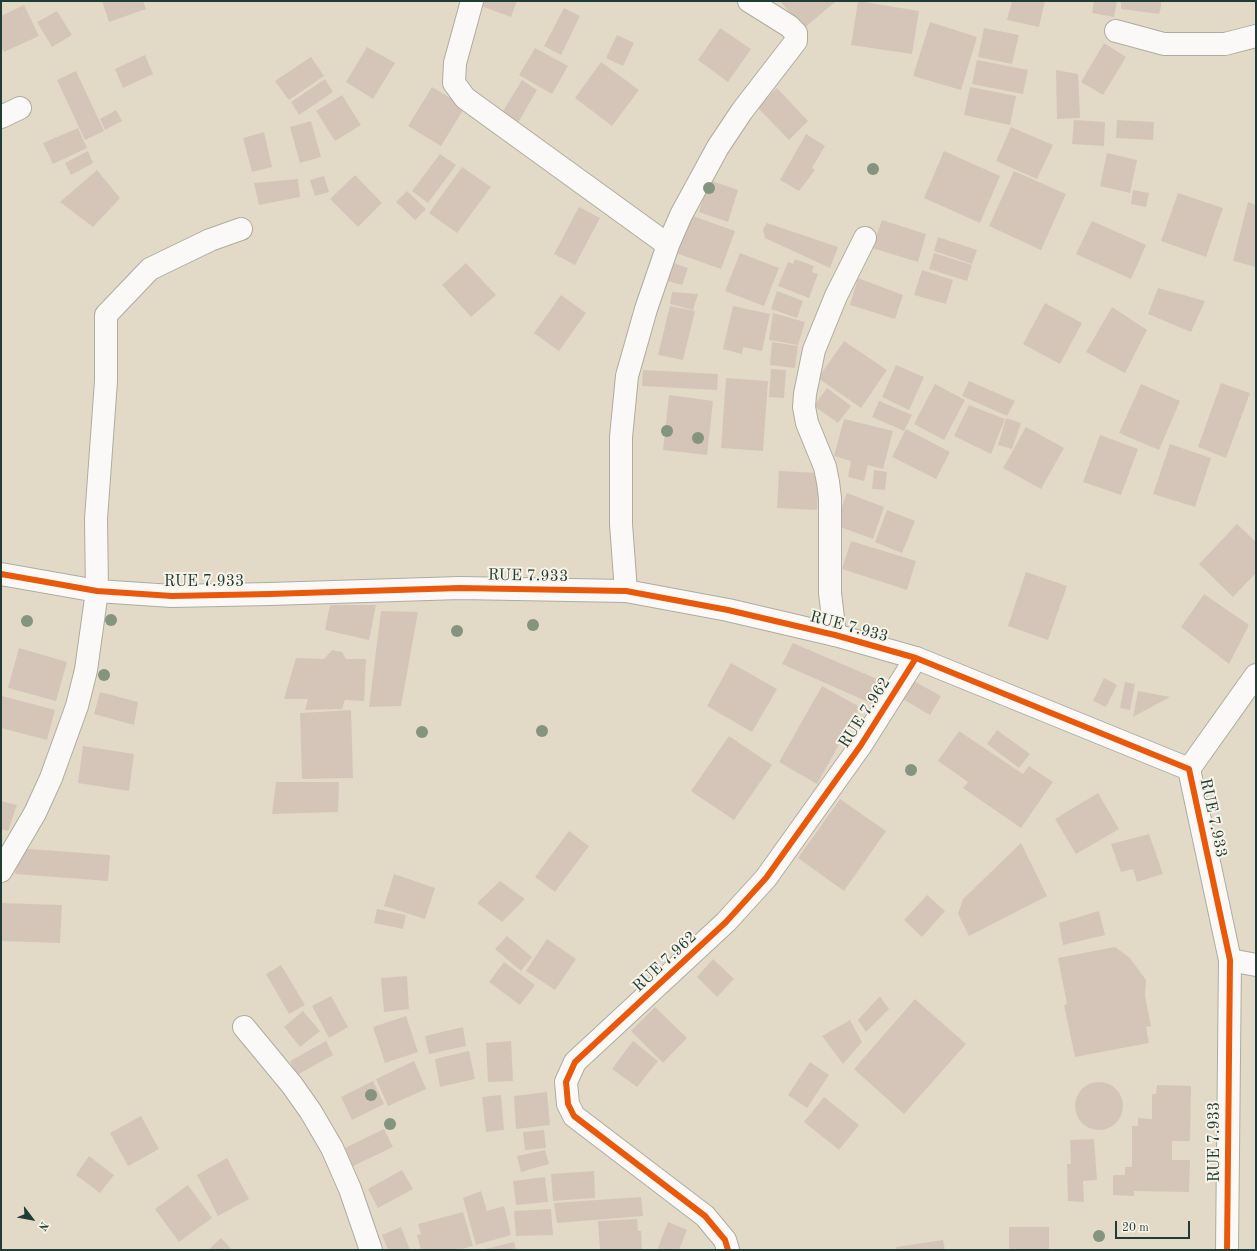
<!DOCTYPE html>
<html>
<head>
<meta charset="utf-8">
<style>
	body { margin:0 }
	#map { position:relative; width:1257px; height:1251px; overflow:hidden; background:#e2dac7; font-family:"Old Standard TT",serif }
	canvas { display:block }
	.frame { position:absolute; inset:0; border:2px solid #1f3d34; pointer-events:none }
	.north { position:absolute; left:12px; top:1199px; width:40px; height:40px; -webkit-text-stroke:3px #f7f3e8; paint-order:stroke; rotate:122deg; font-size:11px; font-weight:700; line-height:16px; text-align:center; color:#1f3d34 }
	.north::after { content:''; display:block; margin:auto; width:14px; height:18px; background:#1f3d34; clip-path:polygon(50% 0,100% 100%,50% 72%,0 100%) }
	.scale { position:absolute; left:1115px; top:1221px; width:75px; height:18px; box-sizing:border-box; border:2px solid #1f3d34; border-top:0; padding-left:5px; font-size:12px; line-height:14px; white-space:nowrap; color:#1f3d34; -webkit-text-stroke:3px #f7f3e8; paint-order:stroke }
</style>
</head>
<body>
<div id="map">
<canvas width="1257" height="1251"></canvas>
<div class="frame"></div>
<div class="north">N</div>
<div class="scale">20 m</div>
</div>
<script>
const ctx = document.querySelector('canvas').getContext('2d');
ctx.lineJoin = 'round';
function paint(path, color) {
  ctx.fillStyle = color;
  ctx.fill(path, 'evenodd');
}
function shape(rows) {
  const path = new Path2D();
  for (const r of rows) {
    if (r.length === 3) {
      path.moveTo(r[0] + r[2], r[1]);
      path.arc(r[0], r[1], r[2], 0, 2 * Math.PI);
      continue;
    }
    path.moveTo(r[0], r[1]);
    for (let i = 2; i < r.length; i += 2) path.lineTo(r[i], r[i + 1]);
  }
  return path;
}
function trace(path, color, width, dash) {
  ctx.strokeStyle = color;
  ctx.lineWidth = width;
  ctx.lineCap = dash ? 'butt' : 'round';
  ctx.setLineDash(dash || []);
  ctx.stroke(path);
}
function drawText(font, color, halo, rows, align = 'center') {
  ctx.font = font + ' "Old Standard TT",serif';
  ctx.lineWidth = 4;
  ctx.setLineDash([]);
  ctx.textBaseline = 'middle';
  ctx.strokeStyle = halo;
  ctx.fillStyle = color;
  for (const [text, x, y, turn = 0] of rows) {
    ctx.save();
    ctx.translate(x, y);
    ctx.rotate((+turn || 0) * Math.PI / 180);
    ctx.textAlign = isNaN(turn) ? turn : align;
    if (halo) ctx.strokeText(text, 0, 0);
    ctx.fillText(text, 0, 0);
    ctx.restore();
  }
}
const building = shape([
	[102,1,143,1,146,9,109,22],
	[483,1,517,1,511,17,481,6],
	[780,1,834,1,835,2,803,29],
	[858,1,919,11,912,54,851,45],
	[1012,1,1045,1,1039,27,1007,20],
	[1094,1,1117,1,1114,17,1092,13],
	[1121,1,1161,1,1161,7,1159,14,1121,9],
	[24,5,39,36,4,52,1,46,1,16],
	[564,8,580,16,561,55,544,46],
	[57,11,72,35,52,47,37,22],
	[930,22,977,37,961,90,913,76],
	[720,28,751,49,728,82,698,60],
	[984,28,1019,35,1012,64,978,57],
	[617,35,634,43,623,66,606,58],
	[1104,43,1126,57,1103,95,1081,82],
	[367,47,395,63,373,99,346,82],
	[535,48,568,66,552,94,519,75],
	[145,55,153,74,123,88,115,69],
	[311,57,324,76,289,100,275,81],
	[977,60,1028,70,1023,94,972,84],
	[601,62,639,90,612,126,575,98],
	[1056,70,1078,74,1080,118,1057,119],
	[76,71,104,131,85,140,57,80],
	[325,79,333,92,299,115,291,102],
	[522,80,537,90,516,126,500,116],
	[432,87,465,107,441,146,408,126],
	[970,87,1016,96,1010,125,964,115],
	[777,88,808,121,789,140,757,107],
	[342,95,361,125,335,141,316,111],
	[116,110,122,121,105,130,100,119],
	[1074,120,1105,122,1104,146,1072,144],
	[1117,120,1154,122,1153,140,1116,138],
	[311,121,321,157,300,163,290,127],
	[1011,127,1053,145,1037,179,996,161],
	[78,128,87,148,53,164,43,143],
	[264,132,272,167,252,172,243,138],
	[806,134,825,146,812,168,815,170,799,191,780,180],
	[88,151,93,163,71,175,65,163],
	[944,151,1000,176,980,223,924,198],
	[1107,153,1137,160,1130,193,1100,186],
	[440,154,456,165,428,203,412,191],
	[462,167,491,187,457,233,429,213],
	[97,170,120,198,93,227,60,202],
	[1014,171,1066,194,1041,250,989,226],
	[355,175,382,203,358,227,330,199],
	[324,176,329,192,315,196,310,180],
	[298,179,300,197,259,205,254,183],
	[709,180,738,190,728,222,699,212],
	[1133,190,1149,193,1146,207,1131,204],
	[407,191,426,209,415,220,396,202],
	[1178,193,1223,208,1206,257,1161,241],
	[1248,202,1256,205,1256,267,1233,261],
	[579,207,600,218,575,265,554,254],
	[690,215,735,231,721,269,676,253],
	[882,220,926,234,918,262,872,248],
	[1092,221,1146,245,1131,279,1076,254],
	[767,223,838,247,830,268,765,238,763,229],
	[938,237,977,250,972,264,934,251],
	[740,253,779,268,764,306,725,291],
	[934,253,972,265,967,281,929,269],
	[795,259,814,266,812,272,818,274,809,298,778,286,788,262,793,264],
	[466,263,496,295,471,317,442,285],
	[674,263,688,268,682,285,668,281],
	[922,270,953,280,946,304,914,295],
	[858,278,903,295,895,319,850,305],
	[1158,288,1205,301,1191,332,1148,314],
	[777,291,803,301,797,318,771,309],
	[672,292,698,294,693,310,670,304],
	[561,295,586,313,559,351,534,333],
	[1045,303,1082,323,1060,364,1023,344],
	[670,306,695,311,683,360,658,355],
	[733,306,770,314,762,351,743,347,742,354,723,349],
	[1112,307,1147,330,1125,373,1086,352],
	[773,313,805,322,798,345,769,340],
	[844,341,887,370,861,408,818,378],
	[772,342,798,346,795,368,770,365],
	[896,365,924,377,909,410,882,397],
	[771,369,786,370,784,398,769,397],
	[643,370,718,374,717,390,642,386],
	[726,378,768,381,763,451,721,448],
	[969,381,1015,401,1007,416,962,396],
	[1221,383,1250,393,1226,458,1198,447],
	[935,384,965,400,944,440,914,424],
	[1141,384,1180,401,1159,450,1119,433],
	[827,388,851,406,838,423,814,406],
	[669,395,713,401,707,455,663,450],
	[879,401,912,415,904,431,872,417],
	[969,405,1005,419,991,454,954,436],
	[1006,418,1021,423,1012,449,998,445],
	[844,419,893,431,883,469,868,465,864,481,848,477,851,461,834,456],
	[1026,427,1064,448,1041,489,1003,468],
	[906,429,950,452,936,479,892,457],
	[1100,435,1138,449,1121,495,1083,482],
	[1170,444,1211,458,1195,507,1153,494],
	[874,470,887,472,885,490,872,489],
	[779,471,819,473,817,510,777,508],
	[847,493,884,507,873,539,835,525],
	[887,510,915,521,902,553,875,542],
	[1237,524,1256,542,1256,573,1233,597,1199,564],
	[851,541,916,561,907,590,842,569],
	[1026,572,1067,586,1048,640,1008,626],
	[1204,594,1249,625,1229,664,1181,627],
	[330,605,376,605,369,640,325,630],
	[381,611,418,612,401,706,369,707],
	[793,643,891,685,875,705,782,664],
	[19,648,67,662,56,701,8,688],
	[332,650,342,652,346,659,366,659,364,701,345,700,342,709,305,710,308,699,284,699,296,658,324,659],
	[731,663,777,689,752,732,707,706],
	[1104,678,1117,685,1106,707,1093,701],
	[912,680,941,696,930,715,901,698],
	[1125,682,1135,684,1130,710,1120,708],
	[822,686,860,707,817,784,779,762],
	[1138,691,1170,697,1133,717],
	[100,692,138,702,134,725,94,714],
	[2,696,55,710,47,740,1,728],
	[351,710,353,778,302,779,300,713],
	[997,730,1030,754,1019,768,987,744],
	[959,731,1023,774,1029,766,1053,782,1021,828,963,788,968,782,938,761],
	[729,736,772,765,734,820,691,791],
	[83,746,134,754,129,791,78,783],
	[276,782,339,782,338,812,272,814],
	[1098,793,1119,829,1076,854,1055,819],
	[840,799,886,831,844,891,798,858],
	[1,801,17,805,8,831,1,829],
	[569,831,589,846,555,892,535,877],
	[1149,834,1163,874,1137,882,1133,869,1121,872,1111,844],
	[1021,843,1047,896,969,936,958,914,963,899],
	[17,848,110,855,108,881,15,874],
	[394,874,435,888,425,919,384,906],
	[500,881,525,899,502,922,477,903],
	[927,895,945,911,922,937,904,920],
	[1,903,62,905,60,943,1,941],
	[377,909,406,915,403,929,374,923],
	[1099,911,1105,935,1063,945,1059,923],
	[507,936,532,957,521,971,495,949],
	[547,939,576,959,555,990,526,971],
	[1115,947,1130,958,1146,980,1145,996,1151,1026,1146,1027,1149,1043,1075,1057,1064,1005,1067,1004,1058,958],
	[713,959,734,979,717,997,697,977],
	[504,962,535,985,520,1005,489,982],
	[281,965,305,1005,289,1014,266,974],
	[407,976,409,1009,384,1012,381,978],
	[331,996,348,1027,329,1038,312,1006],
	[880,996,889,1009,866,1032,858,1020],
	[915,999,966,1044,904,1114,854,1069],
	[655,1007,687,1038,663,1063,631,1031],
	[303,1011,320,1031,300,1047,284,1027],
	[406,1016,418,1052,385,1063,373,1027],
	[850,1020,862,1042,843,1064,822,1036],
	[463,1027,466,1046,429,1054,425,1036],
	[326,1041,333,1055,297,1075,290,1061],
	[511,1041,513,1081,488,1082,486,1043],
	[633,1041,658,1061,637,1087,612,1069],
	[469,1051,475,1079,440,1087,435,1059],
	[414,1061,426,1089,388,1106,376,1079],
	[810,1062,829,1075,807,1108,788,1095],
	[373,1081,384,1104,352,1120,341,1097],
	[1099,1106,24],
	[1157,1085,1191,1086,1190,1141,1172,1141,1172,1160,1190,1160,1189,1192,1134,1191,1134,1196,1113,1195,1113,1175,1125,1175,1125,1167,1132,1167,1132,1126,1138,1126,1138,1118,1152,1119,1152,1094,1156,1094],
	[547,1092,550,1125,516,1129,514,1096],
	[501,1095,504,1130,486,1132,482,1097],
	[824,1097,859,1125,839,1150,804,1122],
	[141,1116,159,1149,128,1166,110,1133],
	[384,1129,393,1147,353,1166,345,1148],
	[544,1130,546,1148,525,1150,523,1132],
	[1094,1139,1097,1180,1083,1181,1084,1202,1068,1201,1067,1164,1071,1164,1070,1140],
	[545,1150,549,1164,521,1172,517,1156],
	[89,1156,114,1175,100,1193,76,1175],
	[227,1158,249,1199,218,1216,197,1175],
	[402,1170,413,1189,378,1208,368,1189],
	[594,1171,595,1198,553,1201,551,1174],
	[545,1177,548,1202,516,1205,513,1181],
	[188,1185,212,1218,179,1242,155,1209],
	[481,1191,487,1211,504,1206,511,1235,476,1245,463,1198],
	[641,1197,643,1216,557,1223,554,1203],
	[551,1209,553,1235,516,1236,514,1211],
	[463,1212,473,1246,458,1250,421,1250,417,1235,421,1234,418,1224],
	[637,1219,638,1231,641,1231,642,1250,600,1250,598,1221],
	[668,1222,687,1230,679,1250,657,1250],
	[401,1227,410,1250,388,1250,382,1235],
	[1009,1227,1049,1227,1049,1250,1009,1250],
	[221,1238,232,1250,208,1250],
	[943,1240,945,1250,897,1250,896,1247],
	[514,1242,516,1250,485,1250,485,1249]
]);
const street = shape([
	[472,1,455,63,454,83,465,98,668,245],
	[1116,31,1164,44,1225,44,1256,36],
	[1,117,20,108],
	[626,591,621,524,621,437,627,376,646,309,668,245,681,215,718,147,742,111,796,41,796,33,789,26,749,1],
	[835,635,830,593,830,498,828,482,825,467,807,423,804,407,805,394,814,350,836,296,865,238],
	[1189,769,1256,675],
	[1,871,35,813,51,778,77,706,86,670,97,591,96,519,106,381,106,315,150,269,210,240,241,229],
	[1230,960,1256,965],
	[244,1027,292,1085,311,1112,332,1148,350,1189,371,1250],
	[728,1250,725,1240,705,1216,574,1116,568,1104,566,1082,575,1062,726,922,766,878,861,745,916,658]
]);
const secondary = shape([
	[1,574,97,591,172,596,270,594,460,588,626,591,728,610,835,635,916,658,1189,769,1230,960,1227,1250]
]);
const cycleway = shape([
	[1,574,97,591,172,596,270,594,460,588,626,591,728,610,835,635,916,658,1189,769,1230,960,1227,1250],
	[728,1250,725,1240,705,1216,574,1116,568,1104,566,1082,575,1062,726,922,766,878,861,745,916,658]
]);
const trees = [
	[873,169],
	[709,188],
	[667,431],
	[698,438],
	[111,620],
	[27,621],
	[533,625],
	[457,631],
	[104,675],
	[542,731],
	[422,732],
	[911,770],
	[371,1095],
	[390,1124],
	[1099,1236]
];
const streetNames = [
	["RUE 7.933",528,576,1],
	["RUE 7.933",204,582],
	["RUE 7.933",849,627,15],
	["RUE 7.962",865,713,-57],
	["RUE 7.933",1213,818,78],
	["RUE 7.962",665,962,-43],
	["RUE 7.933",1215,1142,-90]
];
paint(building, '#d5c5b9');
trace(street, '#aeac9f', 24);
trace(secondary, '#aeac9f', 24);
trace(street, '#fbf9f7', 22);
trace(secondary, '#fbf9f7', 22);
trace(cycleway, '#e8590c', 6);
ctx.fillStyle = '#85947e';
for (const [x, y] of trees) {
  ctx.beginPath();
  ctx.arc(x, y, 6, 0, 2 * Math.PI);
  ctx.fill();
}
drawText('16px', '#1f3d34', '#f7f3e8', streetNames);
</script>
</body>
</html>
